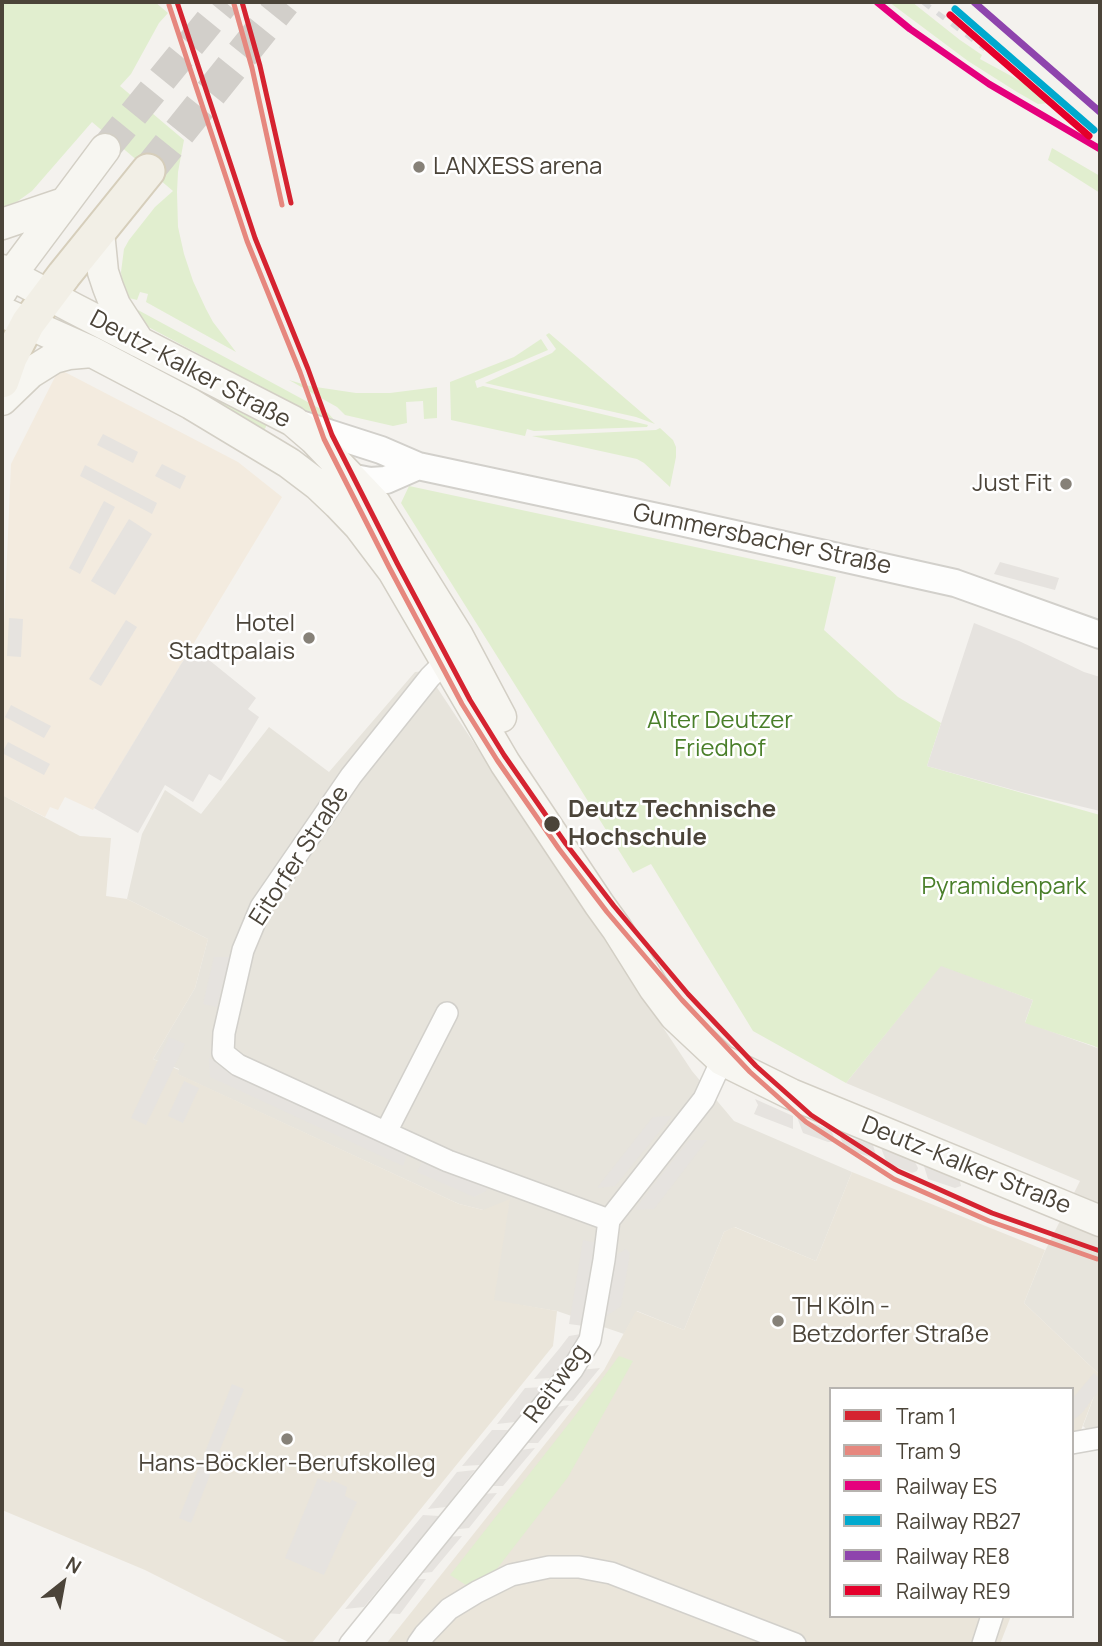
<!DOCTYPE html>
<html>
<head>
<meta charset="utf-8">
<style>
	body { margin:0 }
	#map { position:relative; width:1102px; height:1646px; overflow:hidden; background:#f4f2ee; font-family:Manrope,sans-serif }
	canvas { display:block }
	.frame { position:absolute; inset:0; border:4px solid #4b4439; pointer-events:none }
	.legend { position:absolute; left:829px; top:1387px; width:245px; height:231px; box-sizing:border-box; background:#fff; border:2px solid #b7b4b0; margin:0; padding:9px 12px; list-style:none; font-size:21px; color:#4b4439 }
	.legend li { display:flex; align-items:center; gap:14px; height:35px }
	.legend b { width:35px; border:2px solid #b7b4b0 }
	.north { position:absolute; left:28px; top:1548px; width:70px; height:70px; -webkit-text-stroke:5px #fff; paint-order:stroke; rotate:31deg; font-size:19px; font-weight:700; line-height:28px; text-align:center; color:#4b4439 }
	.north::after { content:''; display:block; margin:auto; width:24px; height:32px; background:#4b4439; clip-path:polygon(50% 0,100% 100%,50% 72%,0 100%) }
</style>
</head>
<body>
<div id="map">
<canvas width="1102" height="1646"></canvas>
<div class="frame"></div>
<ul class="legend">
<li><b style="height:9px;background:#d52330"></b>Tram 1</li>
<li><b style="height:9px;background:#e6877e"></b>Tram 9</li>
<li><b style="height:9px;background:#e5007d"></b>Railway ES</li>
<li><b style="height:9px;background:#00a9ce"></b>Railway RB27</li>
<li><b style="height:9px;background:#8e44ad"></b>Railway RE8</li>
<li><b style="height:9px;background:#e4002b"></b>Railway RE9</li>
</ul>
<div class="north">N</div>
</div>
<script>
const ctx = document.querySelector('canvas').getContext('2d');
ctx.lineJoin = 'round';
function paint(path, color) {
  ctx.fillStyle = color;
  ctx.fill(path, 'evenodd');
}
function shape(rows) {
  const path = new Path2D();
  for (const r of rows) {
    path.moveTo(r[0], r[1]);
    for (let i = 2; i < r.length; i += 2) path.lineTo(r[i], r[i + 1]);
  }
  return path;
}
function trace(path, color, width, dash) {
  ctx.strokeStyle = color;
  ctx.lineWidth = width;
  ctx.lineCap = dash ? 'butt' : 'round';
  ctx.setLineDash(dash || []);
  ctx.stroke(path);
}
function drawText(font, color, halo, rows, align = 'center') {
  ctx.font = font + ' Manrope,sans-serif';
  ctx.lineWidth = 5;
  ctx.setLineDash([]);
  ctx.textBaseline = 'middle';
  ctx.strokeStyle = halo;
  ctx.fillStyle = color;
  for (const [text, x, y, turn = 0] of rows) {
    ctx.save();
    ctx.translate(x, y);
    ctx.rotate((+turn || 0) * Math.PI / 180);
    ctx.textAlign = isNaN(turn) ? turn : align;
    if (halo) ctx.strokeText(text, 0, 0);
    ctx.fillText(text, 0, 0);
    ctx.restore();
  }
}
const residential = shape([
	[426,671,692,1071,734,1121,852,1172,816,1261,735,1227,724,1232,684,1330,637,1311,624,1334,557,1311,494,1301,483,1210,459,1204,177,1074,179,1069,153,1059,195,988,208,939,127,899,142,834,165,790,201,814,269,727,329,772,415,672],
	[941,965,1033,1000,1025,1022,1100,1049,1100,1375,1024,1303,1044,1253,1080,1181,846,1083],
	[1100,1380,1100,1442,1083,1426]
]);
const commercial = shape([
	[59,369,238,462,282,497,93,810,65,797,58,810,50,807,45,817,2,795,2,673,11,464]
]);
const education = shape([
	[2,795,80,836,111,838,106,896,127,899,208,939,195,988,153,1059,179,1070,178,1074,459,1204,483,1210,510,1199,494,1300,557,1311,553,1346,311,1644,292,1644,145,1570,2,1510],
	[852,1172,1045,1250,1024,1303,1100,1375,1100,1380,1072,1454,1072,1389,831,1389,831,1616,1011,1616,1000,1644,386,1644,604,1370,636,1311,684,1330,724,1232,734,1227,816,1261]
]);
const green = shape([
	[2,2,155,2,168,13,159,23,131,74,120,86,184,140,178,172,177,192,178,227,184,254,193,281,206,309,213,322,236,352,146,302,148,294,140,292,137,300,129,298,122,281,121,272,124,249,129,240,155,207,173,191,92,122,32,191,18,201,2,209],
	[889,2,912,2,960,40,982,55,980,59,1024,83,1063,102,1038,104,1017,92,968,61],
	[1052,148,1100,176,1100,193,1048,160],
	[124,307,138,310,328,413,336,422,313,415,139,322],
	[73,320,268,422,264,431,69,329],
	[549,333,655,424,636,417,485,383,552,353,556,349,546,335],
	[541,339,548,350,475,381,477,388,483,386,648,425,647,427,534,431,527,429,525,436,451,420,450,382,514,357],
	[289,380,309,386,356,393,390,393,437,387,437,418,424,419,423,401,406,402,407,423,393,426,345,415,337,407],
	[660,428,673,440,676,447,676,457,670,487,644,463,637,459,532,436,656,430],
	[409,486,836,577,824,630,898,697,941,723,927,766,1100,815,1100,1049,1094,1046,1025,1023,1033,1000,941,966,846,1083,753,1031,651,864,633,873,401,503],
	[619,1356,633,1361,568,1477,496,1570,466,1585,450,1575,574,1417]
]);
const parking = shape([
	[103,434,138,452,133,463,97,445],
	[162,464,186,476,180,489,155,476],
	[85,465,157,503,152,514,80,476],
	[104,501,115,507,80,574,69,568],
	[129,519,152,534,115,595,91,581],
	[1000,562,1059,578,1055,590,994,574],
	[9,618,23,619,21,657,7,656],
	[126,620,137,627,101,686,89,679],
	[974,623,1019,641,1084,672,1100,677,1100,811,1025,793,927,766],
	[193,647,256,698,248,709,259,717,221,781,209,774,193,802,165,785,138,833,94,808,181,664],
	[11,705,51,726,44,738,5,717],
	[8,742,50,764,44,775,2,753],
	[214,957,230,957,217,1007,203,1004],
	[169,1037,185,1044,146,1125,131,1118],
	[209,1058,408,1151,403,1166,210,1077],
	[184,1081,199,1088,183,1123,168,1116],
	[755,1099,793,1116,793,1129,754,1114,758,1105],
	[672,1116,615,1186,597,1188,653,1117],
	[797,1117,831,1130,836,1142,828,1142,803,1133],
	[839,1134,873,1145,876,1155,871,1157,845,1149],
	[689,1140,707,1140,654,1209,634,1210],
	[881,1148,914,1160,918,1168,917,1171,912,1173,887,1163],
	[424,1158,489,1184,486,1191,474,1197,417,1172],
	[923,1163,959,1177,961,1186,955,1188,928,1179],
	[583,1240,597,1243,584,1326,569,1324],
	[626,1249,630,1253,621,1306,602,1319,613,1257],
	[581,1334,572,1351,550,1378,534,1379,559,1349,569,1336],
	[600,1368,573,1401,556,1400,580,1370],
	[1094,1373,1100,1379,1100,1389,1082,1413,1072,1421,1072,1399],
	[232,1384,244,1389,191,1523,179,1518],
	[544,1387,515,1422,497,1424,525,1388],
	[569,1405,538,1443,521,1443,549,1408],
	[492,1430,508,1430,480,1465,462,1466],
	[535,1448,503,1486,486,1486,514,1451],
	[475,1470,446,1507,428,1509,457,1472],
	[318,1478,330,1483,332,1480,347,1487,345,1496,357,1502,324,1575,285,1558],
	[497,1493,469,1528,450,1530,480,1494],
	[423,1515,439,1516,364,1607,345,1609],
	[462,1536,432,1572,414,1574,444,1537],
	[410,1579,426,1579,400,1614,382,1613]
]);
const secondaryTunnel = shape([
	[105,149,225,2]
]);
const primaryTunnel = shape([
	[148,171,284,2]
]);
const minor = shape([
	[451,649,446,661,430,677,351,776,261,907,243,950,224,1033,223,1053,238,1065,448,1161,609,1220],
	[386,1132,447,1013],
	[1072,1443,1100,1438],
	[350,1644,572,1370,590,1340,604,1260,609,1220,704,1099,722,1060],
	[418,1644,425,1634,449,1609,477,1592,511,1575,549,1567,579,1567,611,1573,795,1644],
	[983,1644,992,1616]
]);
const tertiary = shape([
	[297,423,381,450,418,466,676,521,955,583,1100,635],
	[339,475,370,481,386,480,418,466]
]);
const secondary = shape([
	[2,224,64,203],
	[99,232,103,272,108,287,115,305,139,342],
	[2,270,73,308,293,421,314,439,375,503,458,636,501,717],
	[2,291,11,275,105,149],
	[2,312,92,352,191,404,289,463,318,485,338,504,359,526,393,571,505,763,599,904,617,929,654,988,675,1016,722,1060,791,1094,1100,1221],
	[2,400,30,373,54,358,69,354,92,352]
]);
const primary = shape([
	[2,381,10,358,28,323,64,275,148,171]
]);
const rail = shape([
	[923,2,985,49]
]);
const rail1 = shape([
	[877,2,910,29,989,84,1100,149]
]);
const rail2 = shape([
	[955,9,1094,130]
]);
const rail3 = shape([
	[974,2,1100,112]
]);
const rail4 = shape([
	[950,15,1089,136]
]);
const tram1 = shape([
	[177,2,255,238,308,369,332,435,397,563,470,700,504,755,566,844,614,906,688,994,756,1066,811,1115,898,1171,992,1213,1100,1251],
	[242,2,260,66,291,203]
]);
const tram2 = shape([
	[234,4,252,68,282,205],
	[169,5,247,241,300,372,324,439,389,567,462,704,497,760,559,849,607,912,682,1000,750,1072,806,1122,894,1179,989,1221,1097,1259]
]);
const markers = [
	[419,167,7,"#868178"],
	[1066,484,7,"#868178"],
	[309,638,7,"#868178"],
	[552,824,9,"#4b4439"],
	[778,1321,7,"#868178"],
	[287,1439,7,"#868178"]
];
const poiNames = [
	["LANXESS arena",433,167],
	["Just Fit",1052,484,"right"],
	["Hotel",295,624,"right"],
	["Stadtpalais",295,652,"right"],
	["TH Köln -",792,1307],
	["Betzdorfer Straße",792,1335],
	["Hans-Böckler-Berufskolleg",287,1464,"center"]
];
const streetNames = [
	["Deutz-Kalker Straße",190,370,28],
	["Gummersbacher Straße",762,540,12],
	["Eitorfer Straße",300,856,-57],
	["Deutz-Kalker Straße",966,1166,22],
	["Reitweg",557,1384,-54]
];
const parkNames = [
	["Alter Deutzer",720,721],
	["Friedhof",720,749],
	["Pyramidenpark",1004,887]
];
const stopNames = [
	["Deutz Technische",568,810],
	["Hochschule",568,838]
];
paint(residential, '#e7e4dc');
paint(commercial, '#f3ebdf');
paint(education, '#eae5da');
paint(green, '#e1eecf');
paint(parking, '#e6e3df');
trace(secondaryTunnel, '#d2cfca', 30, [30, 15]);
trace(primaryTunnel, '#d2cfca', 33, [33, 17]);
trace(minor, '#d2d0cb', 24);
trace(tertiary, '#d2d0cb', 30);
trace(secondary, '#d3cfc5', 33);
trace(primary, '#d6cebb', 37);
trace(minor, '#fdfdfc', 21);
trace(tertiary, '#fdfdfc', 26);
trace(secondary, '#f7f6f1', 30);
trace(primary, '#f2efe6', 33);
trace(rail, '#dbdbda', 5, [9, 9]);
trace(rail1, '#e5007d', 7);
trace(rail2, '#00a9ce', 7);
trace(rail3, '#8e44ad', 7);
trace(rail4, '#e4002b', 7);
trace(tram1, '#d52330', 5);
trace(tram2, '#e6877e', 5);
for (const [x, y, r, color] of markers) {
  const dot = new Path2D();
  dot.arc(x, y, r, 0, 2 * Math.PI);
  ctx.fillStyle = color;
  ctx.fill(dot);
  trace(dot, '#fff', 2.5);
}
drawText('24px', '#4b4439', '#fff', poiNames, 'left');
drawText('24px', '#4b4439', '#fff', streetNames);
drawText('24px', '#4a7f2a', '#fff', parkNames);
drawText('bold 24px', '#4b4439', '#fff', stopNames, 'left');
</script>
</body>
</html>
